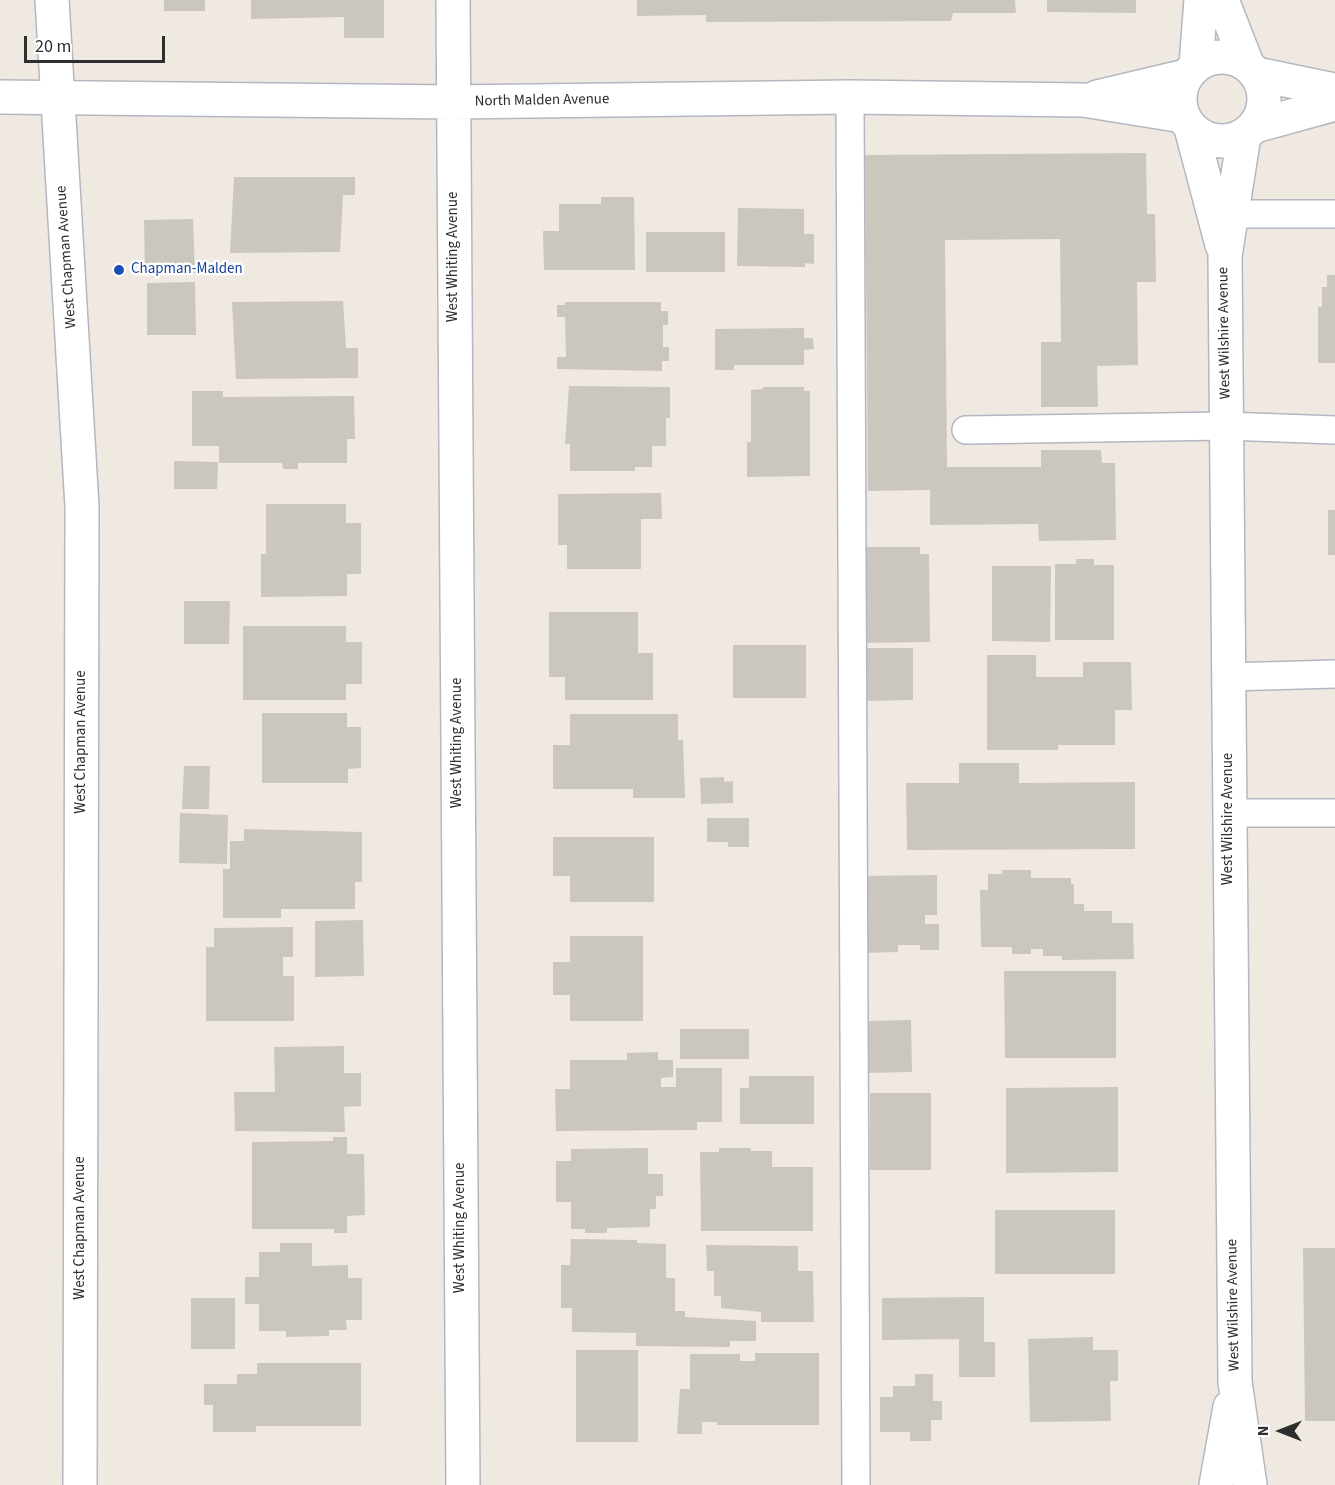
<!DOCTYPE html>
<html>
<head>
<meta charset="utf-8">
<style>
	body { margin:0 }
	#map { position:relative; width:1335px; height:1485px; overflow:hidden; background:#efe9e1; font-family:"Source Sans 3",sans-serif }
	canvas { display:block }
	.north { position:absolute; left:1251px; top:1401px; width:60px; height:60px; -webkit-text-stroke:4px #fff; paint-order:stroke; rotate:270deg; font-size:16px; font-weight:700; line-height:24px; text-align:center; color:#2e2e2e }
	.north::after { content:''; display:block; margin:auto; width:21px; height:27px; background:#2e2e2e; clip-path:polygon(50% 0,100% 100%,50% 72%,0 100%) }
	.scale { position:absolute; left:24px; top:36px; width:141px; height:27px; box-sizing:border-box; border:3px solid #2e2e2e; border-top:0; padding-left:8px; font-size:18px; line-height:21px; white-space:nowrap; color:#2e2e2e; -webkit-text-stroke:4px #fff; paint-order:stroke }
</style>
</head>
<body>
<div id="map">
<canvas width="1335" height="1485"></canvas>
<div class="north">N</div>
<div class="scale">20 m</div>
</div>
<script>
const ctx = document.querySelector('canvas').getContext('2d');
ctx.lineJoin = 'round';
function paint(path, color) {
  ctx.fillStyle = color;
  ctx.fill(path, 'evenodd');
}
function shape(rows) {
  const path = new Path2D();
  for (const r of rows) {
    if (r.length === 3) {
      path.moveTo(r[0] + r[2], r[1]);
      path.arc(r[0], r[1], r[2], 0, 2 * Math.PI);
      continue;
    }
    path.moveTo(r[0], r[1]);
    for (let i = 2; i < r.length; i += 2) path.lineTo(r[i], r[i + 1]);
  }
  return path;
}
function trace(path, color, width, dash) {
  ctx.strokeStyle = color;
  ctx.lineWidth = width;
  ctx.lineCap = dash ? 'butt' : 'round';
  ctx.setLineDash(dash || []);
  ctx.stroke(path);
}
function drawText(font, color, halo, rows, align = 'center') {
  ctx.font = font + ' "Source Sans 3",sans-serif';
  ctx.lineWidth = 5;
  ctx.setLineDash([]);
  ctx.textBaseline = 'middle';
  ctx.strokeStyle = halo;
  ctx.fillStyle = color;
  for (const [text, x, y, turn = 0] of rows) {
    ctx.save();
    ctx.translate(x, y);
    ctx.rotate((+turn || 0) * Math.PI / 180);
    ctx.textAlign = isNaN(turn) ? turn : align;
    if (halo) ctx.strokeText(text, 0, 0);
    ctx.fillText(text, 0, 0);
    ctx.restore();
  }
}
const building = shape([
	[164,0,205,0,205,11,164,11],
	[251,0,384,0,384,38,344,38,344,17,251,19],
	[637,0,1015,0,1016,13,953,13,951,21,706,22,706,15,637,16],
	[1047,0,1136,0,1136,13,1047,12],
	[1146,153,1147,214,1155,214,1156,282,1137,282,1138,365,1097,366,1098,407,1041,407,1041,342,1061,342,1060,239,945,240,947,467,1041,467,1041,450,1101,450,1102,463,1115,463,1116,540,1039,541,1038,524,930,525,930,490,868,491,865,155],
	[234,177,355,177,355,195,343,195,340,252,230,253],
	[601,197,634,197,635,270,544,270,543,231,559,231,559,204,601,204],
	[738,208,804,209,804,234,814,234,814,264,805,263,805,267,737,266],
	[193,219,195,273,145,274,144,220],
	[646,232,725,232,725,272,646,272],
	[1327,275,1335,275,1335,363,1318,363,1318,307,1322,307,1322,287,1327,287],
	[195,282,196,335,147,335,147,283],
	[343,301,346,348,358,348,358,378,236,379,232,302],
	[565,302,661,302,661,311,668,311,668,325,663,325,663,347,669,347,669,361,662,361,662,371,557,369,557,357,566,357,565,317,557,317,557,305,565,305],
	[804,328,804,338,813,338,814,349,804,350,804,365,734,365,734,370,715,370,715,329],
	[569,386,670,387,670,418,666,418,666,446,652,446,652,467,635,467,635,471,570,471,570,444,565,444],
	[763,387,804,387,804,391,810,391,810,476,747,477,747,442,751,442,751,390,763,389],
	[192,391,223,391,223,397,354,396,355,439,347,439,347,463,298,463,298,469,283,469,282,463,219,463,219,446,192,446],
	[174,461,218,462,217,489,174,489],
	[661,493,662,519,641,519,641,569,567,569,567,545,558,545,558,494],
	[266,504,346,504,346,523,361,523,361,574,347,574,347,596,261,597,261,554,266,554],
	[1328,510,1335,510,1335,555,1328,555],
	[861,547,920,547,920,554,929,554,930,642,863,643],
	[1076,559,1094,559,1094,565,1114,565,1114,640,1055,640,1055,564,1076,564],
	[992,566,1051,566,1050,642,992,641],
	[184,601,230,601,229,644,184,644],
	[549,612,638,612,638,653,653,653,653,700,565,700,565,677,549,677],
	[243,626,346,626,346,642,362,642,362,684,346,684,346,700,243,700],
	[733,645,806,645,806,698,733,698],
	[867,648,913,648,913,700,867,701],
	[987,655,1036,655,1036,677,1083,677,1083,662,1131,662,1132,710,1115,710,1115,745,1058,745,1058,750,987,750],
	[262,713,347,713,347,727,361,727,361,768,348,769,348,783,262,783],
	[570,714,678,714,678,740,683,740,685,798,633,798,633,789,553,789,553,745,570,745],
	[959,763,1019,763,1019,783,1135,782,1135,849,907,850,906,783,959,783],
	[184,766,210,766,209,809,182,809],
	[724,777,724,782,733,781,733,803,701,804,700,778],
	[180,813,228,815,227,864,179,863],
	[707,818,749,818,749,847,728,847,728,842,707,842],
	[244,829,362,832,362,882,355,882,355,909,281,909,281,918,223,918,223,869,230,869,230,841,244,841],
	[553,837,654,837,654,902,570,902,570,876,553,876],
	[1002,870,1031,870,1031,878,1071,878,1071,883,1074,885,1074,904,1084,904,1084,911,1112,911,1112,923,1133,923,1134,959,1062,960,1062,956,1043,956,1043,949,1031,949,1031,954,1012,954,1012,947,981,947,980,890,988,890,988,874,1002,874],
	[937,875,937,915,925,915,925,924,939,924,939,950,920,950,920,945,898,945,898,952,863,953,862,876],
	[363,920,364,976,315,977,315,921],
	[293,927,293,957,283,957,283,976,294,976,294,1021,206,1021,206,947,214,947,214,928],
	[570,936,643,936,643,1021,570,1021,570,995,553,995,553,962,570,962],
	[1004,971,1116,971,1116,1058,1005,1058],
	[911,1020,912,1072,866,1073,865,1021],
	[680,1029,749,1029,749,1059,680,1059],
	[344,1046,344,1073,361,1073,361,1106,344,1107,345,1132,235,1131,234,1092,275,1092,274,1047],
	[658,1052,658,1060,673,1060,673,1077,661,1078,661,1087,676,1087,676,1068,722,1068,722,1122,697,1122,697,1130,556,1131,555,1089,570,1089,570,1060,627,1060,627,1053],
	[749,1076,814,1076,814,1124,740,1124,740,1088,749,1088],
	[1118,1087,1118,1172,1006,1173,1006,1088],
	[870,1093,931,1093,931,1170,870,1170],
	[333,1137,347,1137,347,1154,364,1154,365,1215,347,1216,347,1233,334,1233,334,1229,252,1229,252,1142,333,1141],
	[648,1148,648,1174,663,1174,663,1196,656,1196,656,1209,650,1209,650,1227,607,1228,607,1233,585,1233,585,1229,571,1229,571,1202,556,1202,556,1161,571,1161,571,1149],
	[719,1148,751,1148,751,1151,772,1151,772,1167,813,1167,813,1231,701,1231,700,1152,719,1152],
	[995,1210,1115,1210,1115,1274,995,1274],
	[571,1239,637,1240,637,1243,666,1244,666,1278,675,1278,675,1311,685,1311,685,1317,756,1321,756,1341,730,1341,730,1347,636,1346,636,1333,572,1332,572,1308,561,1308,561,1265,570,1265],
	[280,1243,312,1243,312,1266,348,1265,348,1278,362,1278,362,1320,346,1320,347,1330,329,1330,329,1336,286,1337,286,1331,259,1331,259,1304,245,1304,245,1277,259,1277,259,1252,280,1252],
	[706,1245,798,1246,798,1271,813,1271,814,1322,761,1322,761,1312,721,1308,721,1296,714,1296,714,1271,707,1271],
	[1303,1248,1335,1248,1335,1421,1305,1421],
	[984,1297,984,1342,995,1342,995,1377,959,1377,959,1339,882,1340,882,1298],
	[191,1298,235,1298,235,1349,191,1349],
	[1093,1337,1093,1350,1118,1350,1118,1381,1110,1381,1111,1421,1030,1422,1028,1339],
	[576,1350,638,1350,638,1442,576,1442],
	[755,1353,819,1353,819,1425,717,1425,717,1422,702,1422,702,1434,677,1434,680,1389,690,1389,690,1354,740,1354,740,1361,755,1361],
	[257,1363,361,1363,361,1426,256,1426,256,1432,213,1432,213,1405,204,1405,204,1384,237,1384,237,1374,257,1374],
	[915,1374,933,1374,933,1401,942,1401,942,1420,931,1420,931,1441,910,1441,910,1432,880,1432,880,1397,893,1397,893,1386,915,1386]
]);
const service = shape([
	[850,97,856,1485],
	[1232,214,1335,214],
	[966,430,1226,426,1335,430],
	[1228,677,1335,674],
	[1229,813,1335,813]
]);
const minor = shape([
	[453,0,463,1485],
	[1222,0,1247,64],
	[1222,99,42],
	[1196,65,1201,0],
	[1256,74,1335,90],
	[0,97,453,102,850,97,1083,100,1183,116],
	[1097,97,1186,76],
	[1255,126,1335,104],
	[1191,128,1222,245],
	[1244,136,1225,256,1235,1382,1250,1485],
	[1216,1485,1230,1407]
]);
const secondary = shape([
	[52,0,82,507,80,1485]
]);
const markers = [
	[119,270,6,"#1a4fb4"]
];
const streetNames = [
	["North Malden Avenue",542,101,-1],
	["West Chapman Avenue",67,257,-94],
	["West Whiting Avenue",454,257,-90],
	["West Wilshire Avenue",1225,333,-91],
	["West Chapman Avenue",82,742,-90],
	["West Whiting Avenue",458,743,-90],
	["West Wilshire Avenue",1229,819,-90],
	["West Chapman Avenue",81,1228,-90],
	["West Whiting Avenue",461,1228,-90],
	["West Wilshire Avenue",1234,1305,-91]
];
const transitNames = [
	["Chapman-Malden",131,270]
];
paint(building, '#cbc7bf');
trace(service, '#b4b7c1', 30);
trace(minor, '#b4b7c1', 36);
trace(secondary, '#b4b7c1', 36);
trace(service, '#fff', 27);
trace(minor, '#fff', 33);
trace(secondary, '#fff', 33);
for (const [x, y, r, color] of markers) {
  const dot = new Path2D();
  dot.arc(x, y, r, 0, 2 * Math.PI);
  ctx.fillStyle = color;
  ctx.fill(dot);
  trace(dot, '#fff', 2);
}
drawText('15px', '#2e2e2e', '#fff', streetNames);
drawText('15px', '#164399', '#fff', transitNames, 'left');
</script>
</body>
</html>
